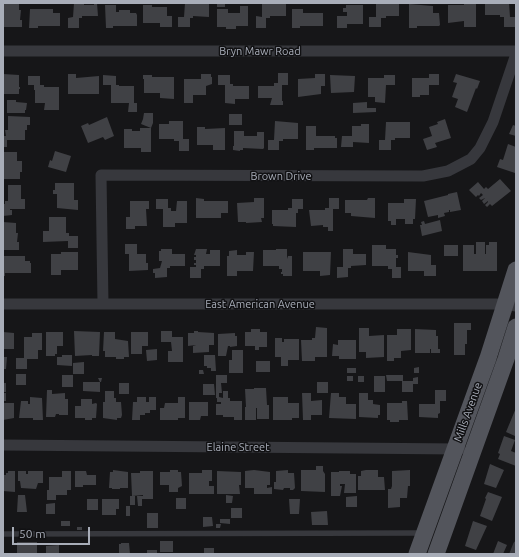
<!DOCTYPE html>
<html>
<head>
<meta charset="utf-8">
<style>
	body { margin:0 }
	#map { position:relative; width:519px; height:557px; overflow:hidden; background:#161618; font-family:Ubuntu,sans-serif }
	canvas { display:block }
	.frame { position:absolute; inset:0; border:4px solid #a8adb8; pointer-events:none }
	.scale { position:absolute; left:12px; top:527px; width:78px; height:18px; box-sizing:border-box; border:2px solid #a8adb8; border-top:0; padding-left:5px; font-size:12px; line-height:14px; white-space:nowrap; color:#a8adb8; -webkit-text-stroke:3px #111113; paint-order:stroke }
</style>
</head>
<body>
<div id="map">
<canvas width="519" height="557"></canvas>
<div class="frame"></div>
<div class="scale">50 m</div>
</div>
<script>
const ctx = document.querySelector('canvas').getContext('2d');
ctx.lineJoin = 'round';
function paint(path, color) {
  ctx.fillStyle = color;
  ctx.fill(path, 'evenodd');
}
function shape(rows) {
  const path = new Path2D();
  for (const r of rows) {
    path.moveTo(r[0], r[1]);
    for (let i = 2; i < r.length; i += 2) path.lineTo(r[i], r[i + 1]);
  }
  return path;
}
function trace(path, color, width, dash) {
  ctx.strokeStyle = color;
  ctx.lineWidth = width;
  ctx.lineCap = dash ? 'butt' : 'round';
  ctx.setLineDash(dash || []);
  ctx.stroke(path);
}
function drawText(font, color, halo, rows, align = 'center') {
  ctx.font = font + ' Ubuntu,sans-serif';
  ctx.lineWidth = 3;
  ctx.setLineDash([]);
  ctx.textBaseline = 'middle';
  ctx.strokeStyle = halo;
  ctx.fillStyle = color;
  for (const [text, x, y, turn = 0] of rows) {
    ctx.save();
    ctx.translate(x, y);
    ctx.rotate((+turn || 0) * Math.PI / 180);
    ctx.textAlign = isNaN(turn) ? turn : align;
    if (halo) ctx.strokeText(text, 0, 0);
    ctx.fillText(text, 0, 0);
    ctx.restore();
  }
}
const building = shape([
	[3,3,19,3,19,10,21,10,20,20,22,20,22,27,4,27],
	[74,3,84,3,84,5,94,5,94,3,97,3,98,16,82,16,82,18,79,18,79,28,68,28,68,18,73,17],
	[185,3,209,4,209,17,193,16,193,18,190,18,190,27,178,27,178,17,184,17],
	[217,3,225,3,225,7,217,7],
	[262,3,286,4,286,16,270,16,270,18,266,18,266,28,256,28,256,16,262,17],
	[376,3,399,3,399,16,386,16,386,18,381,18,381,27,369,27,369,17,376,17],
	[464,3,476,3,476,27,464,27,464,21,448,23,448,5,464,5],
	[485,3,509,3,510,17,516,17,516,27,504,27,504,17,500,17,500,15,485,15],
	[409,4,433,6,433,13,439,13,440,25,439,26,417,26,417,28,409,28],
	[105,5,116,5,116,12,119,12,119,10,130,10,130,13,136,13,137,15,137,26,113,26,113,28,106,28],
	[143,5,152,5,152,7,167,7,167,16,172,16,172,27,160,27,160,23,143,23],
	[346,5,363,5,363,24,347,24,347,28,337,28,337,16,347,16,347,12,343,12,343,8,346,8],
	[240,6,248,6,248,26,236,26,236,29,226,29,226,27,217,27,217,9,228,9,228,13,240,13],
	[30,9,53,9,53,13,60,13,60,26,38,26,38,28,29,28],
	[292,9,303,9,303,13,323,13,323,26,300,26,300,28,292,28],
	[278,73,288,73,288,85,282,85,282,101,283,101,283,105,270,105,272,98,258,98,258,86,274,86,274,83,278,83],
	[3,74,19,75,19,87,20,87,20,89,19,89,19,94,3,94],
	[68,74,76,74,76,78,99,76,99,94,68,94],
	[201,74,211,74,211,77,212,77,212,84,206,86,206,95,193,95,193,103,184,103,184,79,201,79],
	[315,74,325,74,325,86,321,86,321,94,298,97,298,79,315,78],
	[429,74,439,74,439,85,429,85,429,95,420,95,420,97,412,97,412,78,429,78],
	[456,74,480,81,477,89,476,88,467,112,455,107,458,99,452,97,457,83,453,82],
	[103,75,116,76,116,85,119,85,119,86,134,86,134,103,137,103,137,112,128,112,129,103,111,103,111,85,103,85],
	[143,75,152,75,152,77,174,77,174,99,160,98,160,93,144,93,144,79,143,79],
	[218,75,230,75,230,84,233,84,233,86,249,86,249,99,235,99,235,104,225,103,225,85,218,85],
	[330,75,355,76,354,92,331,93],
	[384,75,395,75,395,85,386,85,385,103,375,102,375,97,368,97,368,78,384,78],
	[28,76,40,76,40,85,44,85,44,87,59,87,59,110,44,110,45,103,35,103,35,90,34,90,34,85,28,85],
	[7,100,16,100,16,102,27,103,26,110,25,110,25,113,7,113],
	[367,102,367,108,376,108,376,112,353,113,353,103],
	[144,113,153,113,153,123,151,128,141,124,143,119],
	[229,114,242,114,242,125,229,125],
	[8,116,30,117,30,125,27,125,27,130,25,130,25,140,7,140,7,147,3,147,3,136,6,136,5,130,8,130],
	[107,117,114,136,105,140,103,137,88,143,81,126,88,123,89,125],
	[445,119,451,138,435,143,437,147,427,150,423,139,432,136,429,127,438,124,437,122],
	[169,121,183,121,183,139,189,139,189,151,179,151,179,141,174,141,174,139,159,139,159,124,169,124],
	[275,121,298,123,298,139,283,139,283,141,279,141,279,150,268,150,268,140,274,140],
	[386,122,410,122,410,138,395,138,395,140,391,140,391,150,379,150,379,140,385,140],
	[361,124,369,124,369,143,353,142,353,147,341,147,342,136,352,136,352,126,361,126],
	[513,125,516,126,516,136,509,134],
	[306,126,316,126,316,136,335,136,335,138,337,138,337,148,314,148,314,150,306,150],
	[197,127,205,127,205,129,225,128,225,150,213,150,213,145,197,145],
	[140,128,151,128,151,152,141,152,141,148,124,148,124,129,132,129,132,131,140,131],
	[234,131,244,131,244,136,257,136,257,132,264,132,264,148,263,149,243,148,243,150,240,150,240,151,233,150,233,146,234,146],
	[508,144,516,147,515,173,497,167,500,159,503,160],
	[55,151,71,156,66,172,48,167,50,160,52,161],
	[3,152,17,152,17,161,22,161,22,172,20,172,20,179,3,179],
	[500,179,511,191,492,206,490,204,487,207,485,205,488,202,488,201,484,204,482,201,485,198,481,200,479,198,483,195,481,193,479,196,478,195,476,197,469,190,478,182,484,189,486,187,488,189],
	[55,183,74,183,74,200,78,200,78,210,57,208,57,194,53,194,53,190,55,190],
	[8,185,21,185,21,199,25,199,25,209,10,209,10,210,12,210,12,215,3,216,3,204,5,204,5,201,8,201],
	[457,192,461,210,450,212,450,210,449,210,449,212,444,213,445,216,438,218,438,215,428,217,424,201,448,195,448,194],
	[196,198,204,199,204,201,228,201,228,213,221,213,221,218,196,218],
	[254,198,264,198,264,218,261,218,262,222,246,223,246,222,238,222,237,203,254,202],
	[329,198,339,198,339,209,333,209,333,231,328,231,328,227,323,227,323,225,311,226,309,210,325,210,325,208,329,208],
	[368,198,375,198,375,218,351,216,351,213,345,213,345,200,367,200],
	[156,199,168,199,168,208,171,208,171,211,176,211,177,201,187,201,187,223,175,223,175,227,163,227,163,209,156,209],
	[292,199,303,199,303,209,298,209,298,213,296,213,296,227,273,226,273,224,272,224,272,210,288,210,288,208,292,208],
	[404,199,416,199,415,219,413,219,413,224,405,224,405,219,396,219,396,225,391,225,391,221,388,221,388,203,404,203],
	[130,201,149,201,149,209,146,209,147,226,135,226,135,229,126,229,126,217,130,217],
	[49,217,66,217,66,233,69,233,69,236,78,236,78,248,68,248,68,241,43,242,43,231,49,231],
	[440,220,442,231,422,236,420,225,422,225,421,222,424,221,425,224],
	[3,222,16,223,16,233,18,233,17,242,19,242,19,250,3,250],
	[476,242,485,242,485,254,486,254,486,245,489,245,489,242,497,242,497,271,463,271,463,245,474,245,474,254,476,254],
	[125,244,137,244,137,254,146,254,146,263,148,263,148,270,129,271,129,254,125,254],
	[372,245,386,245,386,249,396,249,396,255,398,255,398,258,396,258,396,267,401,267,401,278,392,278,392,269,388,269,388,266,372,266],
	[444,245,458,245,458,256,444,256],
	[161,249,172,249,172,254,185,254,185,266,170,266,170,268,167,268,167,277,155,278,155,273,153,273,153,269,160,268,162,261,159,261,159,251,161,251],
	[196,249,207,249,206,254,210,254,210,250,220,250,220,266,204,266,204,269,201,269,201,278,190,278,190,267,196,267,196,265,194,265,194,263,196,263,196,260,194,260,194,257,196,257,196,255,194,255],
	[276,249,287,249,287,259,288,256,292,256,292,276,283,276,283,274,281,274,281,272,282,272,282,269,279,269,279,266,263,266,263,250,276,250],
	[343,249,353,249,353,254,366,254,366,265,351,266,351,268,348,268,348,277,337,278,337,267,343,267],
	[237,250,237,255,246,255,246,252,254,252,253,271,237,271,237,276,227,276,227,256,229,256,229,251],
	[61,252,78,252,78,270,61,270,61,275,51,275,51,254,61,254],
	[303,252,331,252,330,275,320,276,320,271,303,271],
	[408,252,431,255,431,265,436,265,436,276,424,276,424,271,408,271],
	[3,256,25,256,25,261,30,261,30,263,31,263,31,273,5,273,5,276,3,276],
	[454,323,471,323,471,330,467,330,467,344,465,344,465,355,454,355],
	[316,327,327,328,327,357,315,357,315,361,302,361,301,340,312,340,312,338,315,338],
	[359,328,369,328,369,336,384,335,384,357,366,358,366,352,359,352],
	[251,329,260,329,260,332,267,332,267,347,259,347,259,350,255,350,255,346,245,346,245,332,251,332],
	[397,329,411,329,411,350,401,351,401,358,394,358,394,361,387,361,387,335,397,335],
	[415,329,436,330,436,336,438,336,438,349,440,349,440,353,431,353,431,349,430,349,430,353,415,353],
	[74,331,100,332,99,356,92,356,92,355,75,356],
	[161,331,172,331,172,337,183,337,183,362,168,362,168,351,172,351,171,342,161,342],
	[194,331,198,331,198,332,214,333,214,345,209,345,209,352,193,353,193,346,196,345,188,346,188,333,194,333],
	[3,332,14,333,14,349,3,349],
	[46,332,63,332,63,346,57,346,57,354,55,354,55,356,46,356],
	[104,332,115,332,115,339,128,341,129,357,124,357,124,359,116,359,116,357,105,357,105,351,103,351],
	[131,332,148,332,148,346,142,346,142,354,131,354],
	[32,333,42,333,42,350,38,350,38,359,27,359,27,369,16,369,16,358,24,358,24,337,32,337],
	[235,333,235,336,237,336,237,346,230,347,230,346,228,346,226,356,218,356,218,334],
	[275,338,282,338,282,342,284,342,284,339,299,339,299,360,288,360,288,366,281,366,281,357,275,357],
	[338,340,356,340,356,359,339,359,339,356,332,356,333,344,338,345],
	[157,349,157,360,147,361,146,350],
	[232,350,243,350,243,373,229,373,229,360,232,360],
	[62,355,72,355,72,366,57,365,57,357,62,357],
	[204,355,215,355,216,371,211,371,211,368,207,368,207,366,204,366],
	[3,357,7,357,6,369,3,369],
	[256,361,270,361,270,372,256,372],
	[84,362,84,374,73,374,73,363],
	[419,367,419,373,414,373,414,368],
	[347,368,356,368,356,373,347,373],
	[199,370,203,370,204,374,199,374],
	[16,374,26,374,26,385,16,385],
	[62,375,73,375,73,387,62,387],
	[216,375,227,375,227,383,221,383,222,393,219,393,219,397,223,398,223,391,228,391,228,398,230,398,230,401,242,401,242,420,234,420,234,417,223,417,223,415,216,415,216,404,221,404,221,402,217,402,217,398,216,398],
	[386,375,403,375,403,381,387,381],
	[347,376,353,376,353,381,347,381],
	[358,376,364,376,364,382,358,382],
	[374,376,385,376,385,392,374,392],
	[418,377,418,384,413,384,413,392,402,392,402,381,413,381,413,378],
	[98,378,102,378,101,382,100,382,100,392,83,391,83,382,100,382],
	[317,382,328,382,328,393,317,393],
	[3,383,6,383,6,392,3,392],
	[119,383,129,383,129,394,119,394],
	[203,384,214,384,215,395,203,395],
	[254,388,266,388,267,405,269,405,269,419,257,419,257,408,256,408,256,420,245,420,245,407,246,407,245,389,254,389],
	[47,390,52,390,52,394,65,393,65,399,68,399,68,415,59,415,59,414,56,414,55,417,46,417],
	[435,390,446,390,446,401,440,401,440,413,438,414,438,418,419,417,419,404,435,404],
	[105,391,114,391,114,398,116,398,116,402,121,402,122,415,121,418,117,418,117,420,103,418,103,402,105,402],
	[3,393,6,393,6,401,3,401],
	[302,393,311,393,311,401,322,400,322,415,311,415,311,420,303,420],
	[331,393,339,393,339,397,346,397,346,404,356,404,356,419,329,418],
	[359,393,368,393,368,400,373,400,373,404,380,405,380,415,378,415,378,418,359,417],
	[30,397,42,398,43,420,33,420,33,418,19,418,21,401,28,401,28,404,30,404],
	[137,397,146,397,146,402,149,402,149,397,156,397,156,410,150,410,150,413,145,413,145,415,140,415,140,420,132,420,133,402,137,402],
	[178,397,185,397,185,418,178,418,178,420,160,420,160,408,164,408,165,403,178,403],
	[273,397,288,397,288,403,299,403,299,418,292,418,292,420,273,420],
	[81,399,92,399,92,404,96,403,97,404,96,418,92,418,92,420,85,420,85,418,75,418,75,406,81,406],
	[402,401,407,401,408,420,399,420,399,422,390,422,390,420,387,420,387,403,402,403],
	[189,402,208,402,208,416,201,416,200,420,189,420],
	[3,403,14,403,14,418,3,420],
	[516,408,516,434,515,436,506,432],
	[504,436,515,440,511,451,516,453,516,466,498,459,500,454,498,453],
	[490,464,504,470,496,488,484,484],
	[316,466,323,466,323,471,325,474,325,492,301,491,301,470,316,470],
	[113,470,128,472,128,488,120,488,120,489,112,489,112,488,109,488,110,472,113,472],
	[170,470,178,470,178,472,181,472,182,486,178,488,178,492,169,492,169,485,160,485,160,472,170,472],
	[202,470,212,470,212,481,209,481,209,486,214,486,214,494,189,494,189,473,202,473],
	[254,470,270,472,270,485,267,485,267,488,272,487,272,494,254,494,254,488,245,488,245,471],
	[288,470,288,473,294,473,295,488,293,490,290,490,290,488,284,488,283,490,274,489,274,482,276,482,276,471],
	[366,470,378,470,378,477,384,477,385,490,358,490,358,476,361,476,361,471],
	[410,470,410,486,408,486,407,498,400,498,400,507,388,508,388,489,391,489,392,486,392,471],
	[8,471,15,471,15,492,3,491,3,475,6,475,6,473,8,473],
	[18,471,26,471,26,474,28,474,28,471,43,471,43,483,38,483,36,489,21,488,20,481,18,481],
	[62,471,71,471,71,490,67,490,67,495,56,495,56,500,47,500,47,490,49,490,49,477,62,477],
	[75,471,86,471,87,475,96,475,96,485,83,485,83,487,75,487],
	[140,471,153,471,153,499,142,499,142,506,138,506,137,496,143,496,143,495,132,496,131,473,140,473],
	[217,471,241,472,241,485,239,485,240,494,217,494],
	[339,471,350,471,350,474,356,474,356,493,344,493,345,484,340,484,340,486,342,486,340,496,331,496,331,472,339,472],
	[488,492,502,497,492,521,480,516,486,499,485,498],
	[18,495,25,495,27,512,17,512],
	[226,495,233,496,232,503,226,503],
	[130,496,135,496,135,505,130,505],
	[357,496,357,507,346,507,346,497],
	[176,498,186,498,186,509,176,509],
	[87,499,98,499,98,510,87,510],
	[102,499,119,499,119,509,116,509,116,515,102,515],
	[289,499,300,499,299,514,290,514],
	[55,503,55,514,46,514,46,504],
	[126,506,130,506,130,516,126,516],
	[231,508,242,508,242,518,231,518],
	[327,511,328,525,312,525,311,512],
	[147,513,158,513,158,528,147,528],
	[203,517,212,517,213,526,203,527],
	[220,519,230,519,230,524,220,523],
	[61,521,70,521,70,526,61,526],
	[473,521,487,526,476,550,465,546],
	[216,524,221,524,220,528,216,528],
	[77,527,82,527,82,530,77,530],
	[160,541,173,541,173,552,160,552],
	[498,541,507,545,503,554,493,554],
	[17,542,37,542,37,554,17,554],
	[121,543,129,543,130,554,119,554,119,544,121,544],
	[59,545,59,554,46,554,46,546],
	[204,548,214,548,214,554,204,554],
	[147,550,157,550,157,554,147,554]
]);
const lane = shape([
	[3,534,423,533],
	[512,554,516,544]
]);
const street = shape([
	[3,51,516,51],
	[3,304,505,304,516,306],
	[103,304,101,175,423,176,448,171,471,159,480,148,493,122,516,54],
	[3,445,460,449]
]);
const primary = shape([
	[417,554,488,358,516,270],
	[436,554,506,359,516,327]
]);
const streetNames = [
	["Bryn Mawr Road",260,51],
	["Brown Drive",281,176],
	["East American Avenue",260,304],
	["Mills Avenue",468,412,-70],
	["Elaine Street",238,447]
];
paint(building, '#404145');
trace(lane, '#37383d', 5.5);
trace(street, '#37383d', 11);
trace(primary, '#53555c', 17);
drawText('11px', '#a8adb8', '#111113', streetNames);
</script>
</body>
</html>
